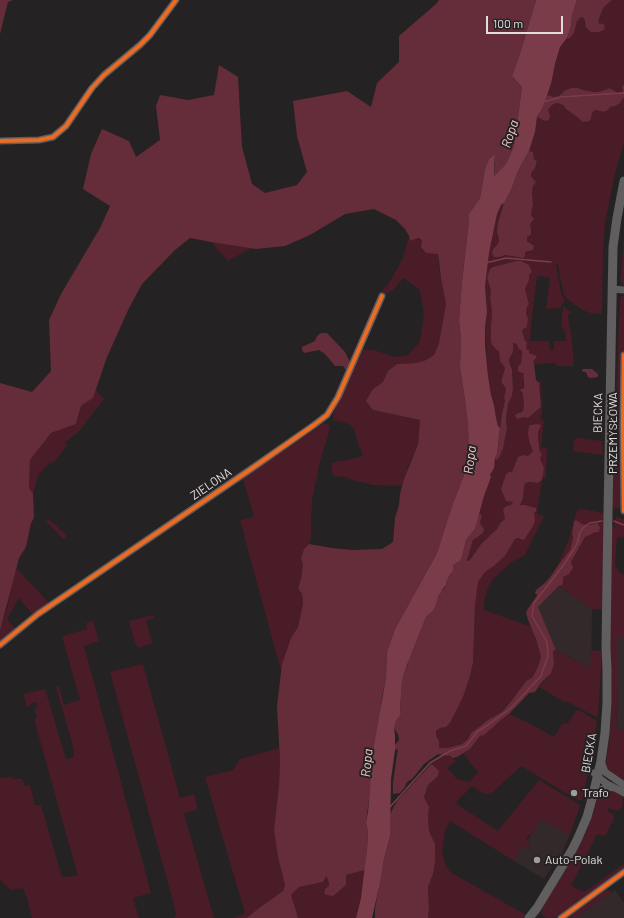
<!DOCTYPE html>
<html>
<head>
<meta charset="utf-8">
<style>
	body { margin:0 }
	#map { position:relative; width:624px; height:918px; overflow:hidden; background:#252223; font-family:Barlow,sans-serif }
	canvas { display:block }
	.scale { position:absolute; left:486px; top:16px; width:77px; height:18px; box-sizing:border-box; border:2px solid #e1dddd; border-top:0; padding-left:5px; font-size:12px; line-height:14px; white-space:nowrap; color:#e1dddd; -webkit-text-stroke:3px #262122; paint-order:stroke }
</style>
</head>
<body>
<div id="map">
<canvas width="624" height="918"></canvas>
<div class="scale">100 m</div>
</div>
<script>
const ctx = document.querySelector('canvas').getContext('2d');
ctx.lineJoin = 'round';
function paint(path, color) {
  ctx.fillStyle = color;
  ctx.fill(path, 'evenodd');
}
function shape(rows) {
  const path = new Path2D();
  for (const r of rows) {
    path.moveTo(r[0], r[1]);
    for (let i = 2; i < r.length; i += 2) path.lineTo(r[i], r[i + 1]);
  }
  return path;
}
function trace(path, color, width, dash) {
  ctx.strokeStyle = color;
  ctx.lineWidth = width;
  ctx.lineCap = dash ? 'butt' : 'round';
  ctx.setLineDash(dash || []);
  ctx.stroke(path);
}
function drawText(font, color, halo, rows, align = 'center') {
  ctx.font = font + ' Barlow,sans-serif';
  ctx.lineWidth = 4;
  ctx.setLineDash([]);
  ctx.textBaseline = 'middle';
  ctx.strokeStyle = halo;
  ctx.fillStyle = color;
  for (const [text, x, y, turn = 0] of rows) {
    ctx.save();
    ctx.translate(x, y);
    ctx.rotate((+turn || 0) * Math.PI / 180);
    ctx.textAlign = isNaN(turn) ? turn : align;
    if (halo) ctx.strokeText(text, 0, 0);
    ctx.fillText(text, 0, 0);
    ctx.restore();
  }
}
const built = shape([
	[559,586,592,609,591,668,556,650,538,607],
	[618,637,624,637,624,731,616,728,618,689],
	[541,819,570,835,560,858,558,857,544,879,514,861,522,845,530,849,528,840],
	[615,890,624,903,624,918,575,918]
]);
const green = shape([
	[612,0,624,0,624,85,622,86,623,91,618,93,610,88,602,91,595,92,583,90,578,88,564,91,559,96,553,97,549,95,547,96,551,84,555,64,560,47,567,38,570,38,577,21,581,17,584,18,584,23,598,23,599,19,603,8],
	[622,98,624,98,624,142,615,174,605,223,603,253,602,314,590,313,583,310,567,299,564,295,561,282,558,264,556,265,561,293,565,301,562,304,561,308,546,309,550,278,539,276,537,277,531,326,530,341,549,341,550,350,554,350,554,341,566,341,565,332,561,327,563,306,571,312,568,316,572,341,574,366,556,366,555,363,534,364,534,363,533,362,537,357,529,353,525,349,527,342,525,341,522,330,527,327,528,318,526,314,527,307,529,303,525,289,529,280,529,275,516,261,493,267,487,278,491,290,490,298,492,311,491,325,493,346,499,352,500,361,505,368,501,382,505,387,506,390,504,398,505,401,502,413,500,428,498,427,496,418,494,405,491,395,488,376,485,327,487,312,485,286,486,272,489,253,497,214,501,205,504,203,498,222,497,236,499,240,498,244,493,249,505,255,522,258,525,255,525,252,531,251,531,243,527,241,527,239,530,225,533,222,534,216,531,214,533,204,532,192,535,180,531,176,531,172,537,164,537,161,534,159,533,152,529,151,535,132,537,117,545,121,550,116,548,110,552,105,557,103,563,105,566,109,577,117,583,122,591,119,592,113,595,110,604,112,608,110,610,107,615,106],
	[624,234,624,286,621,282,621,277],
	[409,236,410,241,418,239,422,241,438,254,439,257,438,262,441,278,446,304,439,343,434,355,426,360,416,363,397,364,388,371,383,382,373,389,373,410,420,420,418,444,408,467,402,486,372,485,363,482,357,482,346,477,334,476,332,472,332,463,338,461,347,460,363,456,359,446,355,432,351,425,344,422,334,420,333,414,360,349,374,350,394,357,408,355,420,342,424,314,420,290,403,278,393,290,386,294,382,290,388,285,403,258],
	[211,242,251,248,228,261],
	[624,295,624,353,621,505,620,507,617,509,612,508,620,301,621,297],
	[513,343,517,344,518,348,522,351,521,364,518,366,524,374,523,393,524,403,523,411,522,412,516,414,522,417,528,418,541,407,540,391,538,382,541,382,542,406,541,420,544,420,541,447,547,448,546,478,542,478,544,468,540,458,540,447,538,439,538,433,541,426,530,444,533,451,531,454,528,456,523,455,515,465,512,472,506,474,501,489,513,501,511,505,503,511,505,518,504,520,501,522,497,529,481,544,470,560,465,561,468,557,473,540,484,529,481,525,480,522,480,514,478,516,490,475,492,472,495,458,502,453,503,449,507,428,506,419,508,404,512,396,513,388,512,372,512,369,510,366,509,360,512,356],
	[96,389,97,392,104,399,77,434,76,433,65,443,67,446,52,464,50,462,38,476,38,477,33,493,29,488,30,460,51,433,76,424,81,406,93,398],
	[324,423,329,425,330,429,320,461,312,500,311,523,311,538,309,544,304,549,301,558,303,565,301,579,298,588,302,594,303,604,298,627,291,638,282,664,281,671,240,520,254,517,243,478],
	[577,438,602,441,603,455,573,451,574,440],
	[542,480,537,514,544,516,525,555,512,562,494,578,488,587,484,602,484,610,532,627,536,639,541,657,538,667,532,679,526,681,512,700,502,712,488,720,471,733,468,739,462,744,448,748,438,749,436,736,436,731,440,728,446,727,450,723,463,697,470,676,473,663,475,606,478,582,485,572,494,566,497,563,505,556,515,539,517,538,520,540,534,513,535,508,526,505,518,505,521,503,523,498,524,487,525,483,530,482,538,483],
	[584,509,603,513,604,515,603,610,592,609,559,586,562,585,563,584,563,577,585,537,596,532,599,532,590,525,582,524,576,520,574,521,576,513,579,510],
	[616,517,624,519,624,537,617,538,615,565,619,572,624,575,624,637,618,637,618,689,616,728,624,731,624,782,609,771,606,765,609,742,611,718,612,685,610,648,612,527,615,527,614,520,616,520],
	[49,519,67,536,64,540,46,521],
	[574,521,572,533,573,537,570,550,557,567,569,539],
	[16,568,51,605,34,616,19,598,7,619,16,630,0,642,0,631,8,605,12,583],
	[153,615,154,618,146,621,152,643,139,648,135,643,129,621],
	[93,621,99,641,84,646,151,893,133,898,139,918,32,918,27,898,23,888,11,890,0,880,0,778,12,777,13,779,22,779,25,786,30,785,35,805,41,805,62,877,78,876,34,719,37,718,35,708,38,706,36,702,30,704,31,706,27,707,23,694,45,689,66,759,69,759,74,757,74,752,71,739,56,687,59,686,64,705,80,700,62,636,87,629,86,623],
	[556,650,590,668,591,650,600,651,602,652,598,716,596,717,566,701,564,702,539,687,547,678,554,664,553,651],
	[143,664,180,798,194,794,198,809,184,814,214,918,174,918,176,915,174,905,110,672],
	[577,710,584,713,597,721,590,765,582,800,579,800,564,792,521,766,493,792,488,794,484,794,472,786,456,802,458,805,498,831,539,780,580,805,570,835,541,819,531,835,528,835,527,839,530,847,530,849,522,845,514,861,450,821,445,831,442,852,445,864,450,872,526,915,523,918,428,918,429,908,428,887,433,874,435,862,435,844,429,831,428,816,429,807,424,797,428,785,432,781,438,771,434,766,431,764,445,755,448,756,449,755,453,758,456,761,447,768,457,779,469,782,478,772,463,754,470,749,480,736,502,719,509,714,527,722,554,737,563,723,567,724],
	[279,748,280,761,279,785,274,830,278,857,285,885,283,891,259,908,248,917,245,918,234,918,245,913,205,777,233,770,240,759],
	[612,790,620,794,622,796,623,802,622,807,619,810,616,811,609,808,607,811,613,814,614,819,606,834,603,836,597,834,571,886,584,892,624,864,624,869,559,917,550,918,545,917,541,913,545,902,560,879,584,837,590,822,598,797,603,792],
	[365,870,361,898,356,918,298,918,297,914,291,895,299,887,323,882,326,875,328,879,329,886,341,889,346,885,346,875],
	[605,890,610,891,611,893,575,918,566,918]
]);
const forest = shape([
	[0,0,13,0,8,2,0,34],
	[439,0,536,0,519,57,512,76,522,87,514,146,506,164,494,176,495,154,489,159,485,169,480,198,469,214,469,220,462,282,459,321,461,338,460,367,465,400,468,425,469,455,468,465,452,506,437,553,395,629,387,652,386,677,382,697,366,822,368,833,367,849,365,870,346,875,346,885,333,896,327,895,324,893,325,889,329,886,328,879,326,876,323,882,299,887,291,895,297,914,298,918,245,918,248,917,259,908,283,891,285,885,278,857,274,830,279,785,280,761,277,706,282,664,291,638,298,627,303,604,302,594,298,588,301,579,303,565,301,558,304,549,309,544,332,548,352,550,382,549,393,542,395,518,399,505,400,494,404,479,418,444,420,420,373,410,366,401,373,389,383,382,388,371,397,364,416,363,426,360,434,355,439,343,446,304,441,278,438,254,426,253,421,247,422,241,419,238,410,241,409,236,405,229,396,220,374,209,345,214,310,235,285,246,256,249,211,242,190,238,175,250,142,284,129,308,107,357,93,398,81,406,76,424,51,433,30,460,29,488,33,493,34,518,31,523,26,547,19,558,0,631,0,383,32,392,51,371,49,320,61,294,100,228,110,206,83,189,91,154,102,129,129,141,136,157,160,140,156,106,160,95,188,100,214,95,219,65,238,77,242,147,252,184,265,193,297,185,307,172,297,136,293,101,347,91,371,107,377,83,399,62,399,36,436,4],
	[577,0,612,0,603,8,599,19,598,23,603,24,605,26,604,30,599,32,591,32,586,27,584,18,581,17,577,21,574,33,570,38,567,38,571,26,572,15],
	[624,85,624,98,622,99,620,103,615,106,610,107,608,110,604,112,595,110,592,113,591,119,589,121,583,122,577,117,566,109,563,105,557,103,552,105,548,110,550,116,549,120,545,121,537,117,543,107,547,96,549,95,553,97,559,96,564,91,571,88,578,88,583,90,595,92,602,91,610,88,618,93,623,91,622,86],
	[529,151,533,152,534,159,537,161,535,168,531,173,531,176,536,182,533,186,532,192,533,204,531,214,534,219,530,225,531,229,531,234,529,236,527,237,527,241,534,246,533,250,525,252,525,256,523,258,505,255,499,257,494,257,492,253,493,249,498,244,499,240,497,232,498,222,504,203,511,190,518,171],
	[516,261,521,261,529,265,532,272,529,275,529,280,525,289,529,304,527,307,526,314,528,318,527,327,522,330,525,341,527,342,526,349,529,350,529,353,535,355,537,357,533,362,534,363,536,380,539,383,541,407,528,418,522,417,518,419,515,416,516,414,522,412,523,411,524,403,523,397,523,393,520,390,524,388,524,379,523,378,524,374,518,371,518,366,521,364,522,351,518,348,517,344,513,343,513,352,509,360,510,365,512,369,512,372,513,388,512,396,508,404,506,419,507,428,503,449,499,458,496,460,495,458,497,454,502,413,505,401,504,398,506,390,505,387,501,382,505,368,500,361,499,352,493,346,491,342,491,325,492,311,490,298,491,290,487,278,490,269,493,267],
	[321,333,327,333,345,352,351,364,347,372,343,366,335,366,325,354,319,350,304,353,302,350,302,347,315,341,317,336],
	[582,369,592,369,598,374,598,376,597,377,591,378,588,377,586,372,583,372],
	[537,424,541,425,538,433,538,438,540,452,542,454,540,458,544,468,543,475,542,480,538,483,530,482,525,483,524,487,523,498,521,503,519,505,525,505,536,508,536,511,534,513,535,521,533,526,524,540,517,538,515,539,505,556,497,563,494,566,485,572,478,582,475,606,473,663,470,676,463,697,450,723,446,727,440,728,436,731,436,736,439,741,439,748,448,748,462,744,468,739,471,733,488,720,502,712,512,700,526,681,532,678,538,667,541,657,536,639,528,620,526,613,527,610,536,597,537,595,535,593,536,590,545,583,551,576,557,567,570,550,573,538,572,533,574,521,576,520,582,524,590,525,597,523,600,527,599,532,596,532,585,537,571,562,573,568,569,574,563,577,563,584,562,585,559,586,538,607,556,650,553,651,554,664,551,673,541,683,535,692,529,693,509,714,502,719,484,735,480,736,470,749,457,757,453,758,449,755,448,756,438,754,424,764,417,773,412,779,407,782,405,787,400,793,393,794,393,783,396,761,398,749,395,750,394,746,399,740,398,734,394,729,396,721,401,714,400,710,402,681,409,660,426,617,433,611,436,605,439,594,446,586,446,583,449,576,453,571,453,565,460,561,462,557,466,540,475,529,478,516,480,514,482,516,480,522,481,525,484,529,483,533,473,540,468,557,466,561,470,560,481,544,497,529,501,522,504,520,505,518,503,511,504,508,507,506,511,505,513,502,506,501,501,489,506,474,509,472,512,472,518,457,523,455,528,456,533,451,530,444,528,434,529,426,531,425],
	[431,764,434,766,439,771,438,776,428,785,424,797,429,807,428,816,429,831,435,844,435,862,433,874,428,887,429,908,428,918,375,918,375,909,384,859,390,836,390,814,397,801]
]);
const water = shape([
	[536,0,577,0,572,15,571,26,567,38,560,47,555,64,551,84,543,107,537,117,535,132,529,151,518,171,511,190,504,203,501,205,497,214,489,253,485,286,487,312,485,327,485,345,488,376,491,395,494,405,496,418,498,426,500,428,497,454,495,458,494,468,490,475,491,477,484,496,475,529,466,540,462,557,460,561,453,565,453,571,449,576,446,583,446,585,442,590,440,594,439,594,436,605,433,611,426,617,407,665,402,681,400,710,401,714,396,721,394,729,395,735,395,750,391,779,390,836,384,859,380,883,372,918,356,918,361,898,367,849,368,833,366,822,368,812,373,752,386,677,387,652,395,629,437,553,452,506,468,465,469,455,468,425,465,400,460,367,461,338,459,321,462,282,469,220,469,214,480,198,485,169,489,159,495,154,494,167,494,176,506,164,514,146,522,87,512,76,519,57]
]);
const stream = shape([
	[543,102,561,97,606,94,624,93],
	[486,262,490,262,506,258,551,262],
	[614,521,624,525],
	[389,808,430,763,450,751,466,746,478,731,488,725,512,707,541,676,548,656,547,642,532,616,534,603,565,563,577,544,580,532,584,527,590,523,602,521]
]);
const minor = shape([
	[0,141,39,140,53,137,66,126,92,88,104,75,140,45,150,35,176,0],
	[612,289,624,290],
	[624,355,623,425,624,511],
	[0,645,38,614,251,469,314,425,327,415,338,397,382,296],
	[601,761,605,772,624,785],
	[594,773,598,777,607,784,613,787],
	[592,799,602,789,608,787,615,788,624,793],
	[561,918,624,872]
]);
const major = shape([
	[529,918,537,908,557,875,572,850,578,838,587,817,592,799,601,761,605,733,607,703,607,670,606,647,608,512,613,247,617,218,624,181]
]);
const cycleway = shape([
	[0,141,39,140,53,137,66,126,92,88,104,75,140,45,150,35,176,0],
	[624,355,623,425,624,511],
	[0,645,38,614,251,469,314,425,327,415,338,397,382,296],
	[561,918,624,872]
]);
const markers = [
	[574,793,4,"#9f9c9c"],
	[537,860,4,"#9f9c9c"]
];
const streetNames = [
	["BIECKA",598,413,-89],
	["PRZEMYSŁOWA",613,433,-90],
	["ZIELONA",211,484,-34],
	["BIECKA",589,753,-80]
];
const poiNames = [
	["Trafo",582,793],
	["Auto-Polak",545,860]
];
const waterNames = [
	["Ropa",510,134,-72],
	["Ropa",470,460,-83],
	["Ropa",367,763,-85]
];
paint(built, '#33292a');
paint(green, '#4a1c27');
paint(forest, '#652c39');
paint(water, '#7b3c4a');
trace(stream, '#7b3c4a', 1.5);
trace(minor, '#5f5e5e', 7);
trace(major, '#605e5f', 9);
trace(cycleway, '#ed6a23', 4);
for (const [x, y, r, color] of markers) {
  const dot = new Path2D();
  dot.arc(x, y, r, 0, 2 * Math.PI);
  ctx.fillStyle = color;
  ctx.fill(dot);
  trace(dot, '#262122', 1.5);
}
drawText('12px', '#e1dddd', '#262122', streetNames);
drawText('12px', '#e1dddd', '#262122', poiNames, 'left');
drawText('italic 13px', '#f7ccd2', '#262122', waterNames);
</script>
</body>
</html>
